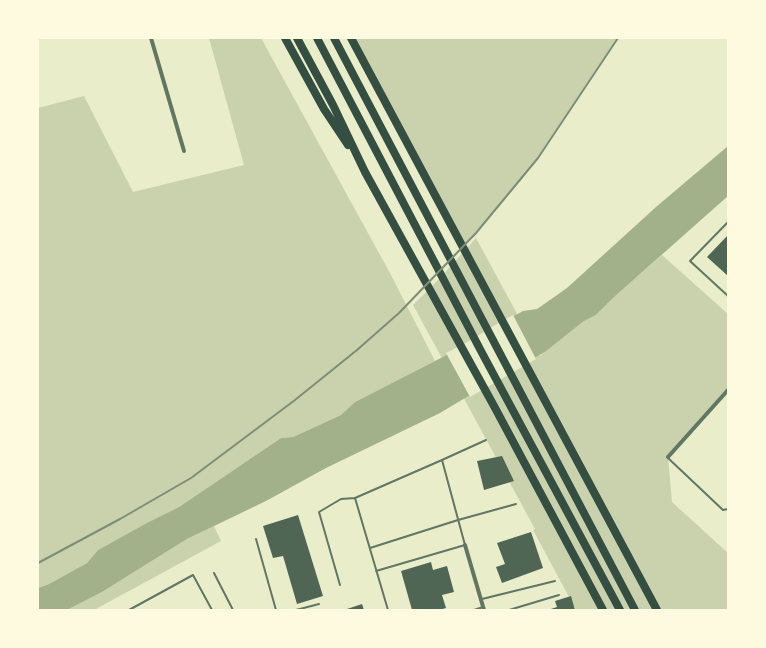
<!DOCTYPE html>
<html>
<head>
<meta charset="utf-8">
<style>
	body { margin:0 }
	#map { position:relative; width:766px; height:648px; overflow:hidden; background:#e9edc9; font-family:Ubuntu,sans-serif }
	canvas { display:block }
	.frame { position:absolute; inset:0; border:39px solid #fefae0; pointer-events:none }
</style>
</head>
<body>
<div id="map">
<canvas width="766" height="648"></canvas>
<div class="frame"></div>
</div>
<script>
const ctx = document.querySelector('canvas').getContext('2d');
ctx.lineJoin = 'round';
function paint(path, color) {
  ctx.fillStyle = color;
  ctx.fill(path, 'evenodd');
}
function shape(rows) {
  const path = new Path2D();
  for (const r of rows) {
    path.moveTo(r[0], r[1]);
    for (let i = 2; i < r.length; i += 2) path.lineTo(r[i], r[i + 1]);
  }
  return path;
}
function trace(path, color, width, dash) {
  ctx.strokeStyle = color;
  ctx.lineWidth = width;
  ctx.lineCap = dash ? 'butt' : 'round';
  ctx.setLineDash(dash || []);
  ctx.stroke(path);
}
const green = shape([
	[209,38,261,38,391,275,435,361,355,402,341,415,293,437,281,438,179,507,98,550,87,563,49,584,38,588,38,108,84,96,133,192,244,165],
	[355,38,618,38,538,158,476,233,462,248],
	[476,238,540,356,584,321,596,315,613,298,662,255,728,314,728,390,668,457,672,502,728,553,728,610,576,610,533,530,535,529,413,305,439,279],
	[214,526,221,541,94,610,67,610,102,592,187,539]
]);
const water = shape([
	[728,146,728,196,613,298,596,315,584,321,545,352,495,380,440,413,326,468,266,501,187,539,102,592,67,610,38,610,38,588,49,584,87,563,98,550,147,523,179,507,281,438,293,437,341,415,355,402,474,341,491,329,523,311,537,309,567,288,656,207]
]);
const pier = shape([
	[513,315,536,359,470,397,446,353,473,339,490,328]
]);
const building = shape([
	[728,235,728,276,707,257],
	[502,456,514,481,484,490,477,461],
	[298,515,323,596,297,604,283,556,273,558,263,526],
	[531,532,543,568,502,583,496,567,505,564,497,543],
	[431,562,433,570,447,566,454,592,442,595,446,608,439,610,412,610,401,571],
	[571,596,575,610,548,610,557,607,555,601],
	[362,604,364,610,344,610]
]);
const service = shape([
	[728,222,690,261,728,296],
	[668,458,723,510,728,509],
	[256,539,276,610],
	[370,548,458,520,516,504],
	[376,571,465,545,442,460,486,440],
	[214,573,233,610],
	[340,585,319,512,341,499,355,498],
	[482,599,555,581],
	[129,610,193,575,212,610],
	[296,610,319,604],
	[388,610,355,498,442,460],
	[474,610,483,607],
	[509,610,559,595]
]);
const minor = shape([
	[151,38,184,151],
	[668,457,728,390],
	[465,545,484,610]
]);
const motorway = shape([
	[285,38,324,109,348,145],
	[297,38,333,105,365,172,494,406,603,610],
	[317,38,481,351,620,610],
	[334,38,635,610],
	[351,38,657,610]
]);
const rail = shape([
	[38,563,120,519,191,478,295,400,357,350,399,313,476,233,538,158,618,38]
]);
paint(green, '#cad2ad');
paint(water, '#a3b18a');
paint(pier, '#e9edc9');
paint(building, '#4f6655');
trace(service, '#617663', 2);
trace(minor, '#617663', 4);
trace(motorway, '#344e41', 8);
trace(rail, '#7c8e77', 2);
</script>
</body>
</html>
